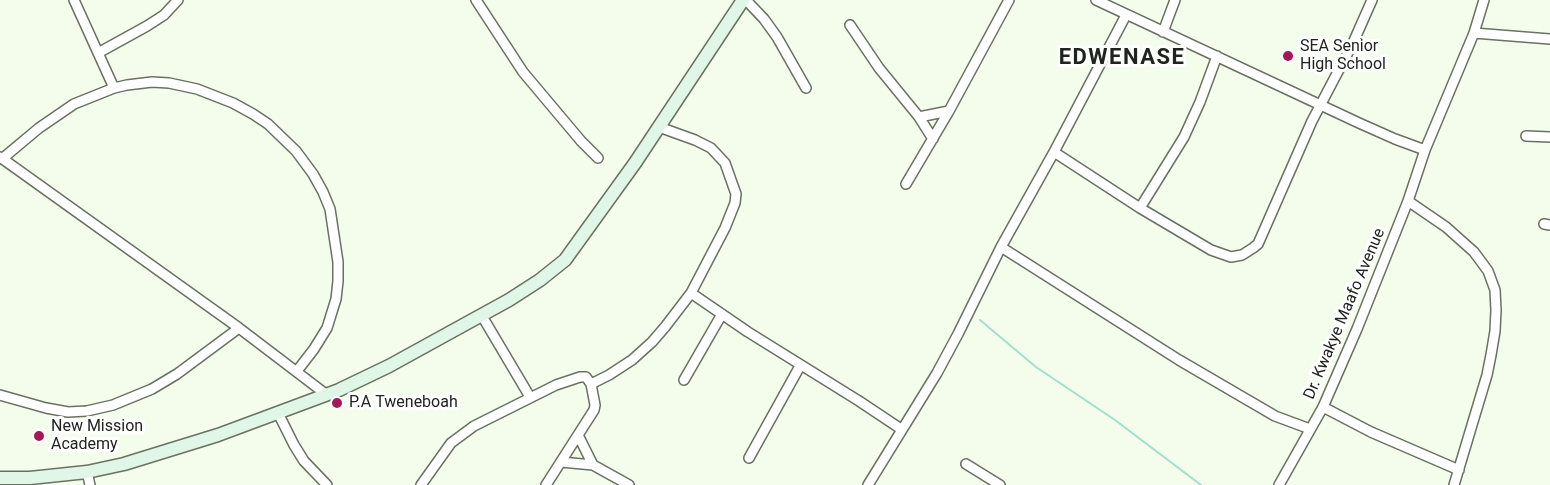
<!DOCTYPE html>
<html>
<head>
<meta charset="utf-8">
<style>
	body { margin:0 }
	canvas { display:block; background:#f4fdeb }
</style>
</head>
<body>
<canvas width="1550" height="485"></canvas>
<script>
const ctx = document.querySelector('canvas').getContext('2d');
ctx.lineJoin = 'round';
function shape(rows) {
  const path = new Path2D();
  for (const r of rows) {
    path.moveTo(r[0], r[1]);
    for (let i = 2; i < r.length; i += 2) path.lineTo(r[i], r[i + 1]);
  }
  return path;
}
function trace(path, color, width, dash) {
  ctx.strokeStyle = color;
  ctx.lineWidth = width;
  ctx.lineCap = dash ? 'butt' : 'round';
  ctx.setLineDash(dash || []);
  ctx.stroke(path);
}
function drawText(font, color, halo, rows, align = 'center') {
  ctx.font = font + ' Roboto,sans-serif';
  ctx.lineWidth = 6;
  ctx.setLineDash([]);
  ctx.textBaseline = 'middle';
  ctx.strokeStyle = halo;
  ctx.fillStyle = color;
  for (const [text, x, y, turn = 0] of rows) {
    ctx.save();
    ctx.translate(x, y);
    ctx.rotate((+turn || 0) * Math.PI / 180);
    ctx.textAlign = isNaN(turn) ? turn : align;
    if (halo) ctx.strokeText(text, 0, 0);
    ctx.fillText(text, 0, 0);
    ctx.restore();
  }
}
const stream = shape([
	[980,320,1036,367,1115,420,1201,485]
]);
const street = shape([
	[74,0,114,88],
	[476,0,523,72,581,141,598,158],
	[746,0,764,19,777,37,806,88],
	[1096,0,1359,123,1395,139,1425,150],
	[850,25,879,68,919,117,933,139],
	[1163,32,1175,0],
	[1474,33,1484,0],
	[98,53,147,26,164,15,178,0],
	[919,117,949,111],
	[1526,136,1550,137],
	[1054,152,1140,208,1211,250,1231,257,1242,255,1253,248,1258,244,1312,121,1353,43,1372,0],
	[0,157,239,328,327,395],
	[2,159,39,128,74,104,114,88,127,85,152,82,169,83,197,89,233,103,253,114,268,124,296,151,313,174,323,192,330,209,338,262,338,281,336,299,327,328,314,349,297,371],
	[906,184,949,111,1009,0],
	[1408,201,1446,227,1474,252,1488,271,1495,290,1496,310,1495,331,1491,355,1487,375,1454,485],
	[1140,208,1184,137,1200,102,1217,56],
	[1544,224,1550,225],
	[1001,247,1179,360,1275,416,1310,429],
	[691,293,748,332,859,401,901,429],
	[482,316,530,397],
	[684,380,722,314],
	[0,395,46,408,68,412,87,411,113,405,152,389,177,374,239,328],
	[1323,407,1371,432,1459,470],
	[278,413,294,445,304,461,327,485],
	[578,435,593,465],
	[749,458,800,366],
	[561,462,593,465,629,485],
	[966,464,1000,485],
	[87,472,90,485],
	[421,485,451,443,474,426,556,385,580,377,586,377,591,384,609,375,632,360,652,342,665,327,691,293,725,228,735,203,736,194,725,163,711,148,695,140,659,127],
	[546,485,594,410,595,405,591,384],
	[868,485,937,373,958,334,1001,247,1054,152,1126,15],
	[1279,485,1323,407,1357,329,1408,201,1425,150,1474,33,1550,39]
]);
const secondary = shape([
	[0,478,30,478,87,472,124,464,218,435,339,390,389,366,509,300,540,280,565,260,635,163,743,0]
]);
const markers = [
	[1288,56,6,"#a71757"],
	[337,403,6,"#a71757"],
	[39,436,6,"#a71757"]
];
const poiNames = [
	["SEA Senior",1300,47],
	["High School",1300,65],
	["P.A Tweneboah",349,403],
	["New Mission",51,427],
	["Academy",51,445]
];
const streetNames = [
	["Dr. Kwakye Maafo Avenue",1345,314,-67]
];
const districtNames = [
	["EDWENASE",1122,58]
];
trace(stream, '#a4ded1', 2);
trace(street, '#6a7162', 12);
trace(secondary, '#6a7162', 15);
trace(street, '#fff', 9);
trace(secondary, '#e0f6e6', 12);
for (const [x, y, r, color] of markers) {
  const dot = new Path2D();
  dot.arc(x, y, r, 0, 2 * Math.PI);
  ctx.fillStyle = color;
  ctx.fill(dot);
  trace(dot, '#fff', 2);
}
drawText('16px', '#21241e', '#fff', poiNames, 'left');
drawText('16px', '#21241e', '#fff', streetNames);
ctx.letterSpacing = '1.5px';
drawText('bold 22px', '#21241e', '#fff', districtNames);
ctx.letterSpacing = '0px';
</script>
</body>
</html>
